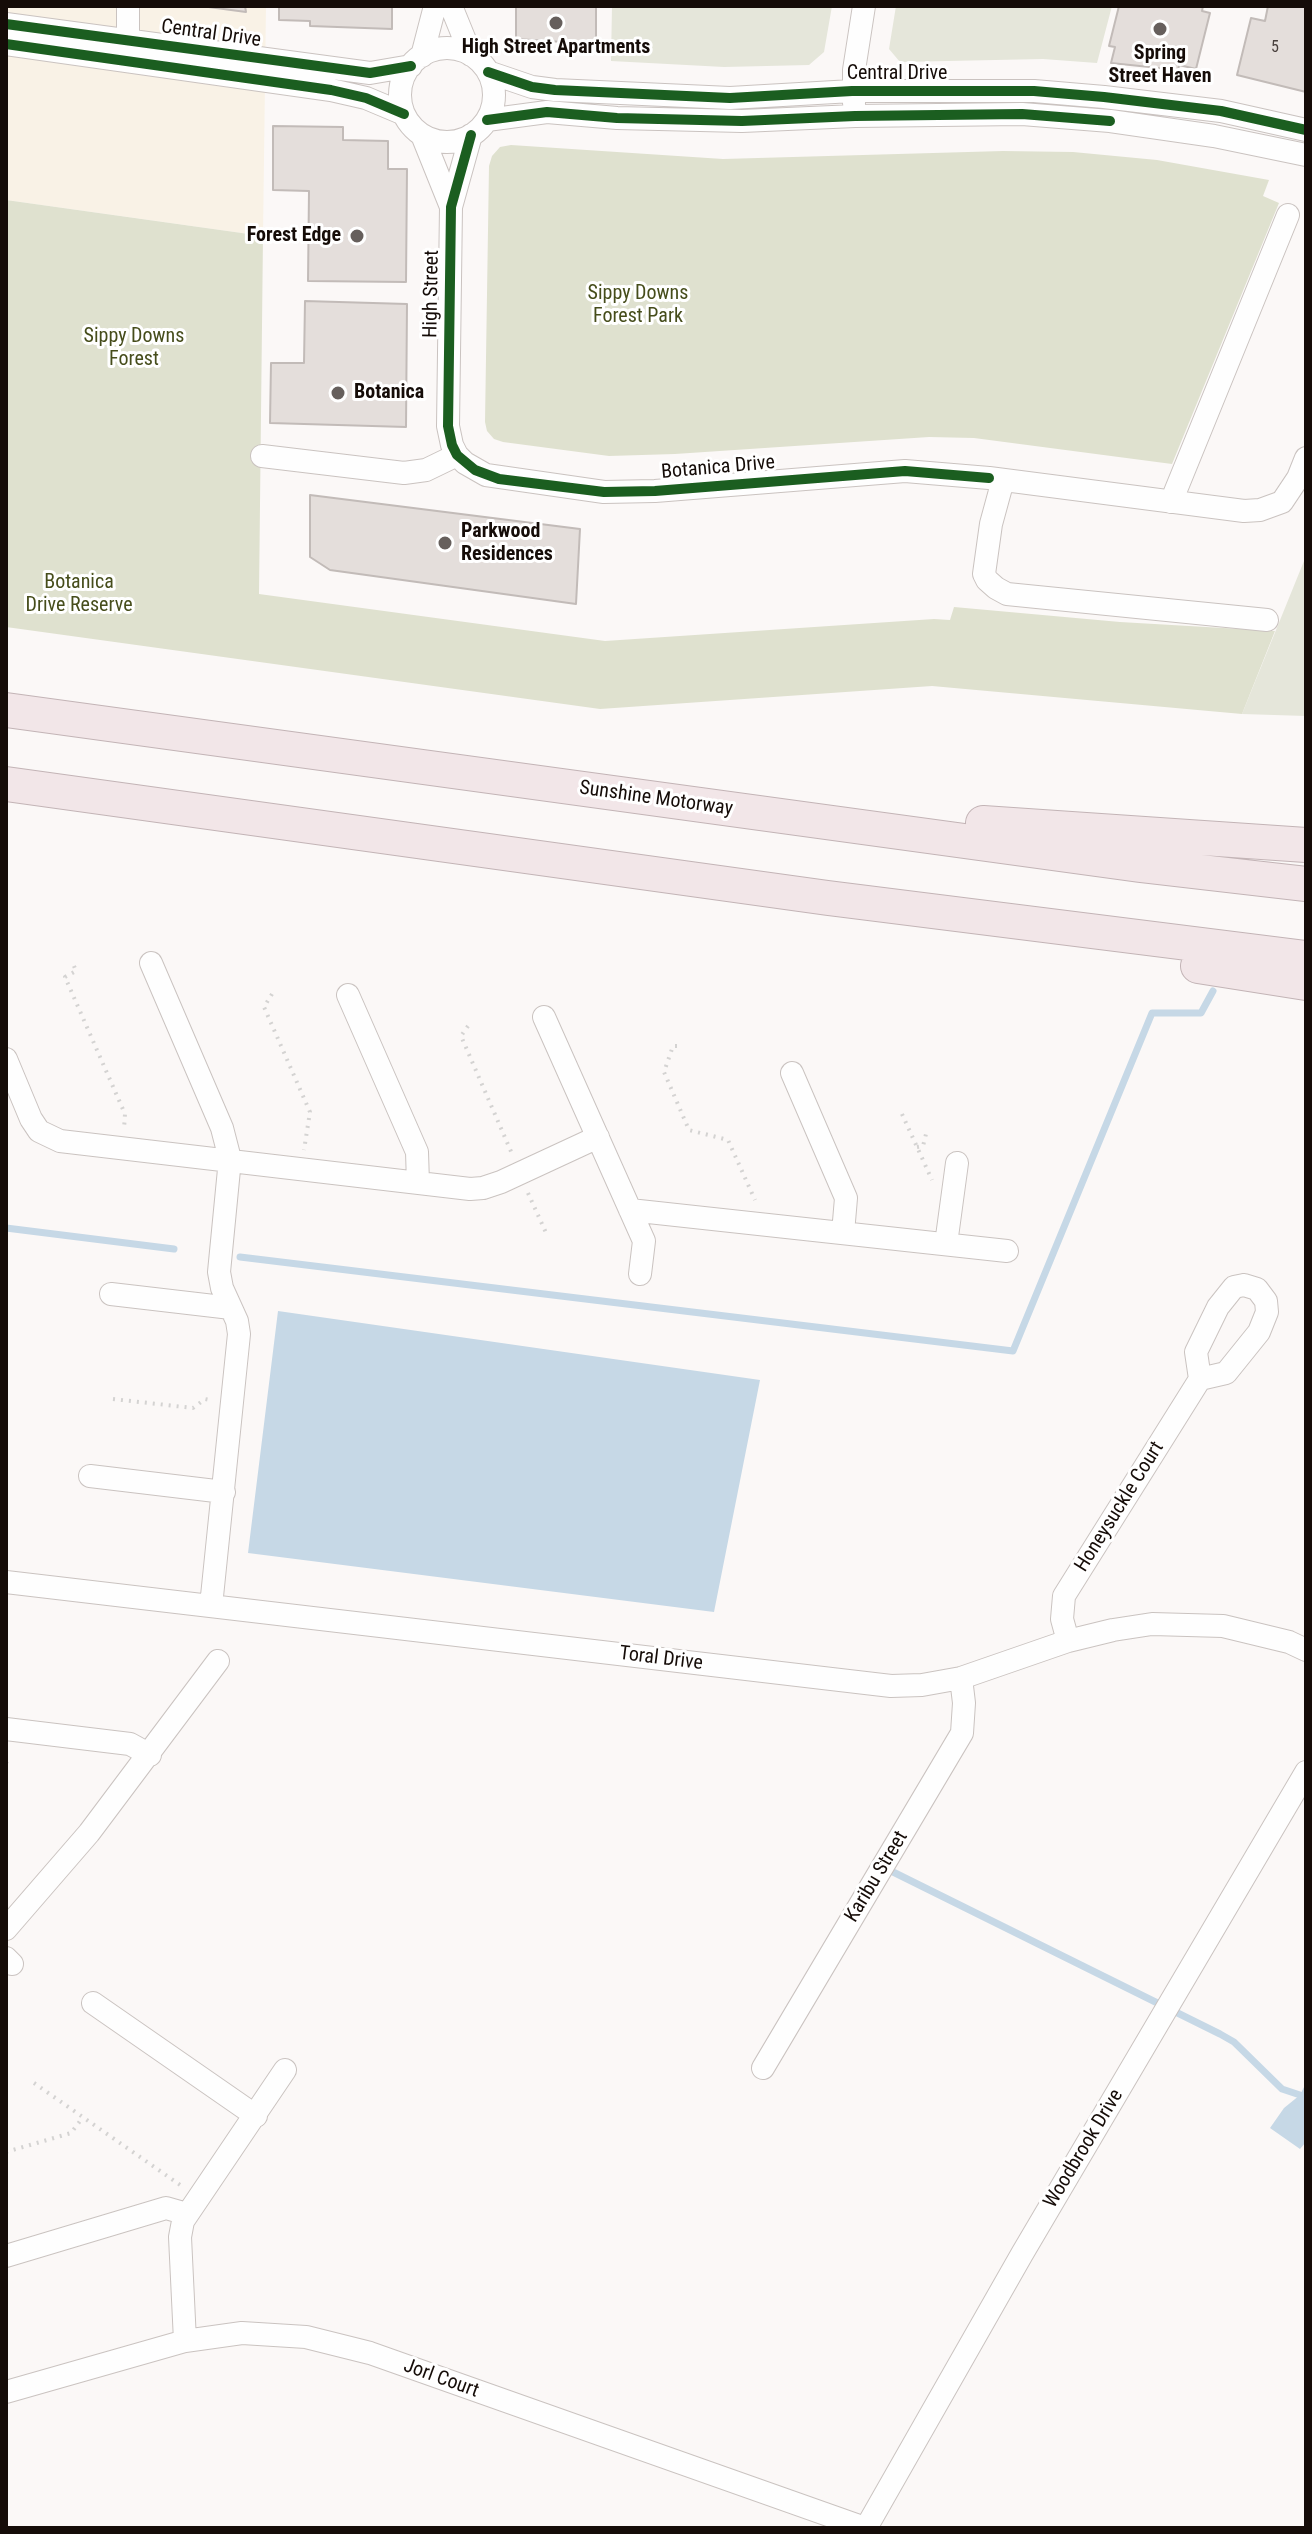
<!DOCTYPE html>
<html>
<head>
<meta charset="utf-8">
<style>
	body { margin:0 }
	#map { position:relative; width:1312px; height:2534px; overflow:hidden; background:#fbf8f7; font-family:"Roboto Condensed",sans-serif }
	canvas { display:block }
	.frame { position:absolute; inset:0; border:8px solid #150c08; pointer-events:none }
</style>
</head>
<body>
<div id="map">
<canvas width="1312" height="2534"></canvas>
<div class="frame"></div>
</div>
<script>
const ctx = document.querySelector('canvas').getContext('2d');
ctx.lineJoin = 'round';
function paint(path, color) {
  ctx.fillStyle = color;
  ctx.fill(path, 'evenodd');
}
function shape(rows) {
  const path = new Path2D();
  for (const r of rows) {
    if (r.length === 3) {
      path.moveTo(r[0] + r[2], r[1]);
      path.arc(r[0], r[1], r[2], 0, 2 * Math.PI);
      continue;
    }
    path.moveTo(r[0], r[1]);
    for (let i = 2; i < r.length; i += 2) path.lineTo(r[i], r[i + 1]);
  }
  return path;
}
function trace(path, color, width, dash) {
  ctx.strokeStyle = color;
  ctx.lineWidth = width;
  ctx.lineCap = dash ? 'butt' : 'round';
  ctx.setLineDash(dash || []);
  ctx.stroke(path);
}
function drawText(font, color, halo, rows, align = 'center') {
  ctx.font = font + ' "Roboto Condensed",sans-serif';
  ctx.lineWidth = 6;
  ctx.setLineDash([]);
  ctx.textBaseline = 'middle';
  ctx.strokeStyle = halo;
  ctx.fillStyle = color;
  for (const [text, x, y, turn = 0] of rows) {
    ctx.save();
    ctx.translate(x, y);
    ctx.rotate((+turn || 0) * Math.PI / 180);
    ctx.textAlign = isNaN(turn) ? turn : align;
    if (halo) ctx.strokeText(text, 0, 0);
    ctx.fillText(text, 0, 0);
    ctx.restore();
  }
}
const commercial = shape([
	[6,6,266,6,263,236,6,200]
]);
const green = shape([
	[612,6,832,6,824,52,809,65,724,67,611,61],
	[896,6,1112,6,1097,63,1043,59,900,62,889,49],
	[1306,556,1306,716,1242,714]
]);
const forest = shape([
	[511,145,723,159,1003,151,1073,152,1157,160,1269,180,1263,196,1279,203,1172,464,974,438,929,437,675,454,609,456,503,442,494,439,487,431,485,422,489,166,492,156,500,147],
	[6,200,263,236,259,594,605,641,934,619,950,620,954,607,1120,622,1275,631,1242,714,932,686,600,709,6,627]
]);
const water = shape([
	[278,1311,760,1380,714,1612,248,1553],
	[1306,2083,1306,2142,1300,2149,1270,2128,1284,2108,1300,2095]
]);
const stream = shape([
	[6,1228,174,1249],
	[240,1257,1013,1351,1152,1013,1201,1013,1213,991],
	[887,1869,1220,2034,1234,2042,1282,2089,1300,2095]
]);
const building = shape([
	[201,6,254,6,254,7,245,6,246,12,201,6],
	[279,6,392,6,392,29,310,26,310,21,279,20,279,6],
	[516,6,596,6,596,44,516,39,516,6],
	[1119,6,1203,6,1202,11,1210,13,1196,69,1179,65,1178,70,1111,63,1115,47,1109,46,1119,6],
	[1268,6,1306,6,1306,92,1237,75,1251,18,1265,21,1268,6],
	[273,126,343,127,343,140,388,141,388,169,407,169,406,282,308,281,309,191,273,190,273,126],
	[305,301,407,304,406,427,270,423,271,363,304,363,305,301],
	[310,495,580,529,576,604,330,570,310,557,310,495]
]);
const path = shape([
	[74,966,76,971,65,977,125,1114,124,1129],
	[272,994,264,1007,310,1112,304,1150],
	[468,1026,461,1036,513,1156],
	[677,1046,673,1046,664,1072,689,1130,728,1140,755,1200],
	[902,1114,932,1180],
	[917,1147,923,1146,926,1134],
	[528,1193,547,1235],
	[113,1399,193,1408,205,1399,210,1400],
	[6,1763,8,1760],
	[34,2083,183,2187],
	[6,2152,71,2133,83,2117]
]);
const minor = shape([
	[451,6,471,55],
	[6,24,370,73,411,66],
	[6,44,331,90,366,98,404,114],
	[447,95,47],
	[128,56,128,6],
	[422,56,435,6],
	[488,72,532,87,555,90,730,98,852,91,1034,91,1104,97,1221,111,1306,130],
	[854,103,854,70,864,6],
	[487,120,547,112,617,118,742,121,855,116,1022,114,1110,121,1214,136,1306,155],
	[422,135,451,207],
	[471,135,451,207,448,426,452,445,457,455,465,463,486,475,604,492,655,491,905,471,989,478,1244,511,1260,510,1282,502,1298,478,1306,458],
	[262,456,404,473,426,470,457,455],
	[1003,480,991,524,984,574,987,580,996,588,1007,594,1267,620],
	[1171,502,1288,215],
	[151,963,222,1128,230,1159,219,1272,222,1288,237,1321,239,1334,211,1606],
	[348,995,417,1152,418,1183],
	[544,1017,644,1241,640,1274],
	[6,1059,31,1119,39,1131,60,1141,470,1189,483,1188,501,1182,598,1137],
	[792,1073,846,1198,843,1233],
	[630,1210,1007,1251],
	[946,1244,957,1163],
	[1244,1285,1257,1289,1266,1301,1267,1312,1259,1332,1226,1373,1200,1379,1196,1352,1218,1307,1234,1287,1244,1285],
	[111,1294,231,1308],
	[90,1476,224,1492],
	[6,1582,891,1686,922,1685,961,1678,1068,1641,1113,1630,1152,1624,1223,1626,1289,1642,1306,1650],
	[1068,1641,1062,1619,1064,1596,1200,1379],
	[6,1729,130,1744,150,1755],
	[6,1929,89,1833,218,1661],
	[6,1958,12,1964],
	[93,2003,256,2116],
	[763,2068,962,1733,964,1703,961,1678],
	[6,2256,166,2208,187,2214],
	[185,2341,180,2237,183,2221,285,2070],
	[6,2392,185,2341,242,2333,306,2337,370,2353,865,2528],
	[866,2528,1022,2254,1306,1772]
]);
const highway = shape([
	[6,710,1140,865,1306,884],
	[6,784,828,898,1306,958],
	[983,823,1306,845],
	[1198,966,1306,983]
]);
const cycleway = shape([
	[6,24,370,73,411,66],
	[6,44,331,90,366,98,404,114],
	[488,72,532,87,555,90,730,98,852,91,1034,91,1104,97,1221,111,1306,130],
	[487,120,547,112,617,118,742,121,855,116,1022,114,1110,121],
	[471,135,451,207,448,426,452,445,457,455,475,470,499,479,604,492,655,491,905,471,989,478]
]);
const markers = [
	[556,23,8,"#665f5c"],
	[1160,29,8,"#665f5c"],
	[357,236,8,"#665f5c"],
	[338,393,8,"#665f5c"],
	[445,543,8,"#665f5c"]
];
const numberNames = [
	["5",1275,48]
];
const streetNames = [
	["Central Drive",211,34,8],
	["Central Drive",897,74],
	["High Street",432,294,-89],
	["Botanica Drive",718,468,-5],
	["Sunshine Motorway",656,799,8],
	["Honeysuckle Court",1120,1507,-58],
	["Toral Drive",661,1659,7],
	["Karibu Street",877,1877,-59],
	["Woodbrook Drive",1084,2149,-59],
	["Jorl Court",441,2379,20]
];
const poiNames = [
	["High Street Apartments",556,48],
	["Spring",1160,54],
	["Street Haven",1160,77],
	["Forest Edge",341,236,"right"],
	["Botanica",354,393,"left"],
	["Parkwood",461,532,"left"],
	["Residences",461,555,"left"]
];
const parkNames = [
	["Sippy Downs",638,294],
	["Forest Park",638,317],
	["Sippy Downs",134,337],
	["Forest",134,360],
	["Botanica",79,583],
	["Drive Reserve",79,606]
];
paint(commercial, '#f9f2e6');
paint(green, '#e5e6da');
paint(forest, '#dfe1cf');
paint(water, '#c6d8e6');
trace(stream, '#c6d8e6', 7);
paint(building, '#e4dedb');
trace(building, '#c2bbb8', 2);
trace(minor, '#cac3c0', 24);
trace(highway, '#c3b4b6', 36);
trace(path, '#d4d3d2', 4, [2, 6]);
trace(minor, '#fefefe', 22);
trace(highway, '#f2e6e8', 34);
trace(cycleway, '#1b5e20', 10);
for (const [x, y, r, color] of markers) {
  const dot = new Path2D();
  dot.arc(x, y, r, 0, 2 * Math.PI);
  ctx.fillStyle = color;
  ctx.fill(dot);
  trace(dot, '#fff', 3);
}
drawText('16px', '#49403d', null, numberNames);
drawText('20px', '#150c08', '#fff', streetNames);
drawText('bold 20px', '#150c08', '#fff', poiNames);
drawText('20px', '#464d1b', '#fff', parkNames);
</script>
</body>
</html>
